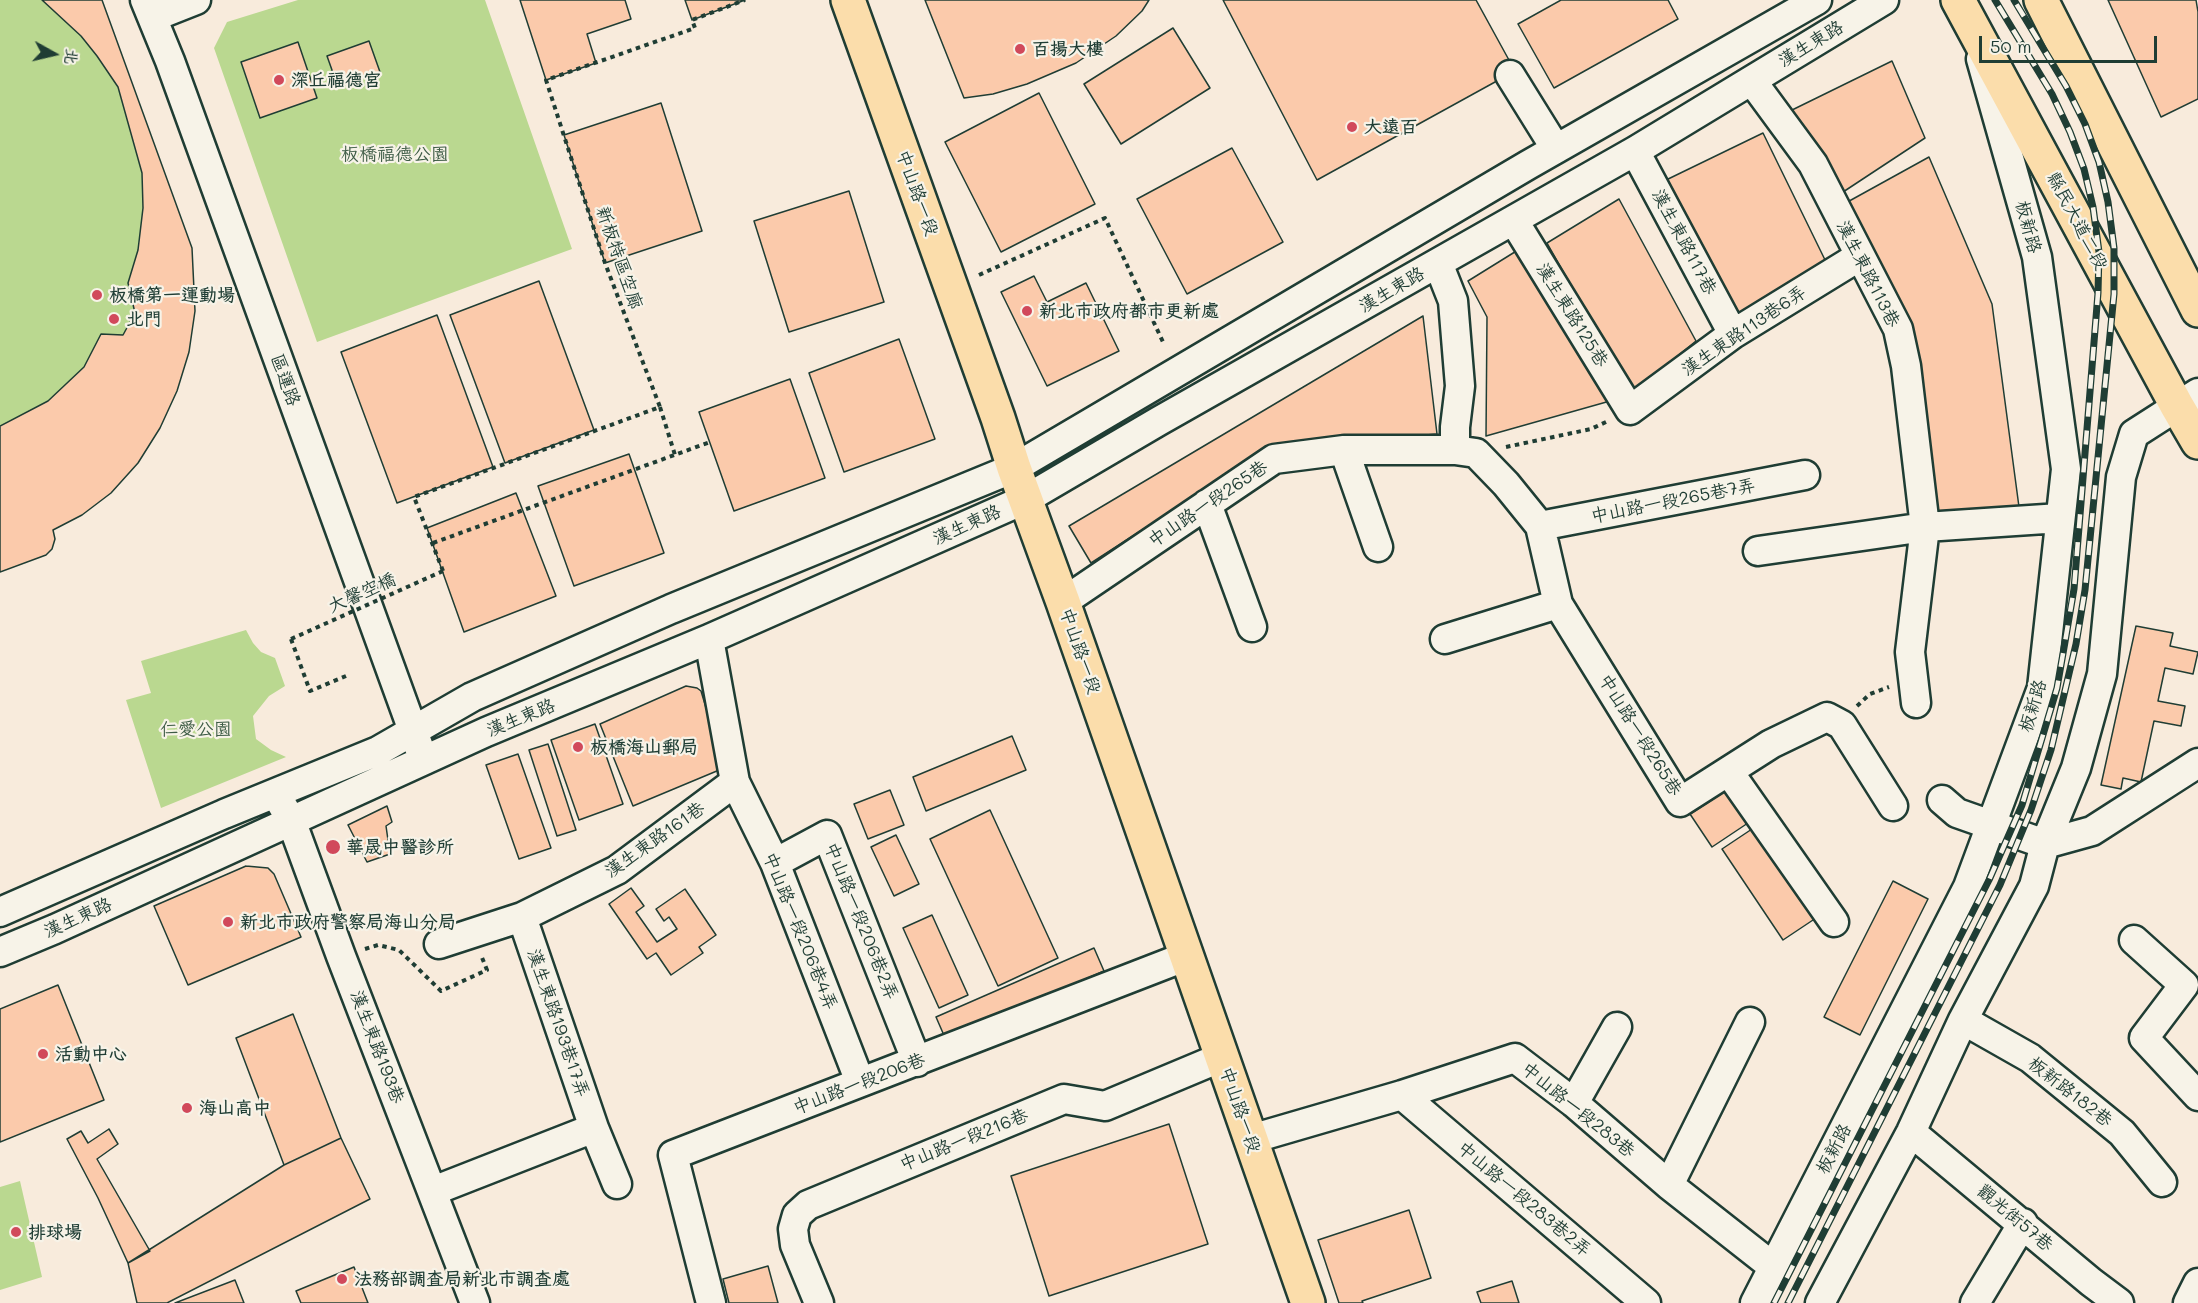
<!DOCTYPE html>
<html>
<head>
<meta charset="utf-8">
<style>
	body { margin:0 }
	#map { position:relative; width:2198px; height:1303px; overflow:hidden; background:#f8ebdc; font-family:Mali,"LXGW WenKai TC",sans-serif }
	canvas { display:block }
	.north { position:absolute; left:24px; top:24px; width:60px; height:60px; -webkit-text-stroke:4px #f7f3e8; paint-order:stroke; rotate:98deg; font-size:16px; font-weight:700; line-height:24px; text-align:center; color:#1f3d34 }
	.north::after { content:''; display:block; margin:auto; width:21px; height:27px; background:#1f3d34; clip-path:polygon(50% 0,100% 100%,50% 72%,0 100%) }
	.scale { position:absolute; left:1979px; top:36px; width:178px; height:27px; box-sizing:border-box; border:3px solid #1f3d34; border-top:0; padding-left:8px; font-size:18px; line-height:21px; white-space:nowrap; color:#1f3d34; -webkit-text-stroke:4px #f7f3e8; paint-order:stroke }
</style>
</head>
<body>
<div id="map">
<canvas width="2198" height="1303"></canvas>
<div class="north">北</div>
<div class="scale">50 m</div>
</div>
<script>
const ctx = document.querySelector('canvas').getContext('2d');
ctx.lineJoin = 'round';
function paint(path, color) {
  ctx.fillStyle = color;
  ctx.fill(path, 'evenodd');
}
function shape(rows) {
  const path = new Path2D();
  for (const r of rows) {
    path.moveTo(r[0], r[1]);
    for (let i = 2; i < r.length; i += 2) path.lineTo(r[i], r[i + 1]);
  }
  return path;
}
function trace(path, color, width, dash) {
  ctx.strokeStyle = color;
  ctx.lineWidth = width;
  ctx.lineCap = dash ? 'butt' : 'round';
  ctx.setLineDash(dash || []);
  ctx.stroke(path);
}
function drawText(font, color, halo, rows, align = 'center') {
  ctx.font = font + ' Mali,"LXGW WenKai TC",sans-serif';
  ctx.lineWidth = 4.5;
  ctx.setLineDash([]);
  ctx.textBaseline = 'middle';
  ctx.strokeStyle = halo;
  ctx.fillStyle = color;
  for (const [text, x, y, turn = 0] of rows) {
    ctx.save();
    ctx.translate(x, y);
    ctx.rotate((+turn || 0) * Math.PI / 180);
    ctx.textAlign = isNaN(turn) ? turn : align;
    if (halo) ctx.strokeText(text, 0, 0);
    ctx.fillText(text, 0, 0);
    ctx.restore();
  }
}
const green = shape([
	[0,0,102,0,192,248,195,311,189,352,177,391,160,428,138,463,111,493,82,515,53,530,55,539,52,549,46,555,0,572],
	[298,0,485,0,572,249,317,342,214,48,227,22],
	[246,630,253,643,261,652,275,658,285,686,269,696,253,716,256,739,271,750,286,757,161,808,126,700,151,693,141,661],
	[20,1181,42,1277,0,1290,0,1187]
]);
const building = shape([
	[42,0,102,0,192,248,195,311,189,352,177,391,160,428,138,463,111,493,82,515,53,530,55,539,52,549,46,555,0,572,0,426,48,401,84,367,101,334,123,335,135,313,128,283,138,250,143,208,142,173,118,87,97,56,81,36,42,0],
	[520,0,625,0,631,19,587,34,596,63,546,80,520,0],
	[685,0,745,0,692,20,685,0],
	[925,0,1149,0,1142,11,1116,36,1076,63,1027,84,993,94,964,98,925,0],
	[1223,0,1476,0,1515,71,1317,180,1223,0],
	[1561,0,1668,0,1678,19,1554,88,1518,24,1561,0],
	[2108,0,2196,0,2198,12,2198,99,2161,117,2108,0],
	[1173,28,1210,88,1121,144,1084,84,1173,28],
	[369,41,380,72,338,87,327,56,369,41],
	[298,42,317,98,260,118,241,62,298,42],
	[1892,61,1925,138,1840,194,1790,111,1892,61],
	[1039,93,1095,204,1001,252,945,142,1039,93],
	[661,103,702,231,605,263,564,135,661,103],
	[1763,133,1828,266,1736,317,1664,181,1763,133],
	[1232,148,1283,242,1187,294,1137,199,1232,148],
	[1929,157,1992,304,2019,507,1933,515,1906,327,1842,205,1929,157],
	[849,191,884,302,789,332,754,221,849,191],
	[1619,199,1696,341,1632,393,1547,243,1619,199],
	[1518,250,1610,401,1486,436,1487,317,1468,281,1518,250],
	[1034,276,1047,302,1086,283,1119,351,1047,386,1001,292,1034,276],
	[539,281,594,430,505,463,450,315,539,281],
	[437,315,493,467,397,503,341,352,437,315],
	[1423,316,1437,434,1268,449,1091,563,1069,526,1423,316],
	[899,339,935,439,844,472,809,373,899,339],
	[790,379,825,478,734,511,699,412,790,379],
	[629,454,664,553,574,586,538,486,629,454],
	[516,493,556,596,464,632,427,528,516,493],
	[2136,626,2173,633,2170,646,2198,652,2193,674,2165,668,2158,701,2185,706,2181,726,2154,721,2141,782,2123,778,2121,789,2101,785,2136,626],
	[686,686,697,688,701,691,724,768,633,806,600,724,686,686],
	[595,724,623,804,579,820,551,740,595,724],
	[1012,736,1026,770,926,811,913,777,1012,736],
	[548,744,576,830,557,836,529,750,548,744],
	[518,754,551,848,519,859,486,765,518,754],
	[1730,788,1751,821,1712,847,1690,814,1730,788],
	[890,790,904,825,868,839,854,804,890,790],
	[387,806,392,822,386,826,390,854,367,862,348,825,387,806],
	[990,810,1058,958,998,986,930,839,990,810],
	[1758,825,1819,916,1783,940,1722,849,1758,825],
	[896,835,919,884,894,896,871,847,896,835],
	[246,866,268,868,274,874,301,937,188,985,154,906,246,866],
	[1893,881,1928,899,1860,1035,1824,1017,1893,881],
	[631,888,644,906,636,912,657,942,677,929,669,917,664,921,656,909,685,889,716,935,699,947,703,953,671,975,656,953,647,959,609,904,631,888],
	[932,915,968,995,939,1008,903,928,932,915],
	[1094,948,1104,971,946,1040,936,1017,1094,948],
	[58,985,104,1100,0,1142,0,1009,58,985],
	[293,1014,341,1138,284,1165,236,1038,293,1014],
	[1169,1124,1208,1244,1049,1296,1011,1176,1169,1124],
	[109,1129,118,1144,97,1159,150,1251,128,1263,98,1198,67,1139,81,1131,88,1143,109,1129],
	[341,1138,370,1199,167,1303,137,1303,128,1263,284,1165,341,1138],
	[1409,1210,1431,1278,1362,1301,1363,1303,1339,1303,1318,1240,1409,1210],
	[768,1266,778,1303,729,1303,723,1279,768,1266],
	[354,1267,368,1303,301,1303,296,1291,354,1267],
	[235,1280,244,1303,175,1303,235,1280],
	[1512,1281,1519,1303,1481,1303,1477,1292,1512,1281]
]);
const path = shape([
	[979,275,1105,218,1163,342],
	[660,407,675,455],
	[1506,447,1591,429,1606,422],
	[433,543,710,442],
	[443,571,414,497,660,407,605,263,546,80,695,28,692,20,745,0],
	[291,639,310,691,346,676],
	[1857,706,1870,694,1889,687],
	[365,949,378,945,399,950,441,991,487,970,481,955]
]);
const minor = shape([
	[145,0,170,61,420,750],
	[153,17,196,0],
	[1510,75,1556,149],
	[1752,81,1813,164,1898,329,1906,366,1925,527,1910,652,1916,703],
	[1635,151,1733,334],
	[1514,221,1630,410,1733,334,1860,256],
	[1438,263,1453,301,1460,386,1455,427,1455,450],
	[1344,450,1378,547],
	[1207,504,1252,627],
	[1540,526,1805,475],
	[1758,551,1925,527,2060,518],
	[1063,602,1274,459,1344,450,1455,450,1476,453,1506,484,1540,526,1558,604,1680,802,1771,744,1827,717,1842,725,1893,806],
	[709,639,735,782,775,863,860,1082],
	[1445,639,1558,604],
	[1729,772,1834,922],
	[1942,800,1957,813,2045,844,2092,831,2198,763],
	[281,803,291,820,341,956,475,1303],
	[775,863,827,835,917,1062],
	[0,912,224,814,378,751,472,697,671,609,1014,468,1528,165,1817,0],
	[522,917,594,1128,617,1184],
	[2134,940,2184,985,2144,1038,2198,1096],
	[439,944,522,917,617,870,735,782],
	[0,952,55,929,486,732,709,639,1026,499,1159,421,1635,151,1884,0],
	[1963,1020,2030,1058,2122,1133,2162,1182],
	[1402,1095,1646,1303],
	[1574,1103,1617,1027],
	[1911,1132,2091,1282,2119,1303],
	[1251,1139,1402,1095,1515,1058,1574,1103,1669,1185,1772,1266],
	[1669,1185,1750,1022],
	[433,1191,594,1128],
	[711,1303,673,1155,1187,956],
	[819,1303,795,1245,793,1229,797,1215,808,1205,1064,1099,1105,1106,1222,1057],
	[1755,1303,1968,887,2042,688,2066,469,2037,257,1981,59],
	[1820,1303,1911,1132,1963,1020,2034,886,2045,844,2076,768,2102,674,2121,477,2134,434,2198,393],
	[1975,1303,2023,1223],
	[2188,1303,2198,1283]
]);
const major = shape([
	[848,0,998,418,1014,468,1063,602,1308,1303],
	[1958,0,2177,406,2198,442],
	[2041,0,2198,310]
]);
const rail = shape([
	[1774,1303,1989,880,2022,805,2057,688,2065,642,2074,589,2098,293,2099,252,2093,207,2084,169,2070,132,2052,94,1995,0],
	[1788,1303,2000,885,2031,810,2051,750,2076,644,2085,590,2114,294,2114,248,2108,202,2099,162,2085,124,2066,86,2014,0]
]);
const pathBridge = shape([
	[291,639,443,571]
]);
const markers = [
	[1020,49,6,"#d1495b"],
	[279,80,6,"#d1495b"],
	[1352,127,6,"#d1495b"],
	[97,295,6,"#d1495b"],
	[1027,311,6,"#d1495b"],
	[114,319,6,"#d1495b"],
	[578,747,6,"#d1495b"],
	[333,847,8,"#d1495b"],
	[228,922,6,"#d1495b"],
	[43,1054,6,"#d1495b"],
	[187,1108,6,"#d1495b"],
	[16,1232,6,"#d1495b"],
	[342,1279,6,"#d1495b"]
];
const streetNames = [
	["漢生東路",1811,44,-31],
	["中山路一段",917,193,70],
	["縣民大道二段",2077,221,62],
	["板新路",2028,227,75],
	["漢生東路117巷",1684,242,62],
	["新板特區空廊",619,258,71],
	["漢生東路113巷",1868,274,63],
	["漢生東路",1392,290,-30],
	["漢生東路125巷",1572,315,58],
	["漢生東路113巷6弄",1744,331,-34],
	["區運路",285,380,70],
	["中山路一段265巷7弄",1673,501,-11],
	["中山路一段265巷",1208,504,-34],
	["漢生東路",967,525,-24],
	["大馨空橋",362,593,-24],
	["中山路一段",1080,651,71],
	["板新路",2033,706,-73],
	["漢生東路",521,718,-22],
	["中山路一段265巷",1640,735,58],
	["漢生東路161巷",655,840,-35],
	["漢生東路",78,918,-24],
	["中山路一段206巷2弄",861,921,68],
	["中山路一段206巷4弄",800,931,68],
	["漢生東路193巷17弄",558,1023,71],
	["漢生東路193巷",377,1047,69],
	["中山路一段206巷",859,1084,-21],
	["板新路182巷",2070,1092,38],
	["中山路一段",1240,1110,71],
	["中山路一段283巷",1578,1110,39],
	["中山路一段216巷",964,1140,-22],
	["板新路",1834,1149,-62],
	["中山路一段283巷2弄",1524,1199,40],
	["觀光街57巷",2015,1218,40]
];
const poiNames = [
	["百揚大樓",1032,49],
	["深丘福德宮",291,80],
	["大遠百",1364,127],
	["板橋第一運動場",109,295],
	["新北市政府都市更新處",1039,311],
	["北門",126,319],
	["板橋海山郵局",590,747],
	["華晟中醫診所",346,847],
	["新北市政府警察局海山分局",240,922],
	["活動中心",55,1054],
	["海山高中",199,1108],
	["排球場",28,1232],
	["法務部調查局新北市調查處",354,1279]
];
const parkNames = [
	["板橋福德公園",395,154],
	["仁愛公園",196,729]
];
paint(green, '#bad890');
paint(building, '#fbcaab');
trace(building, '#1f3d34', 1.5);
trace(minor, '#1f3d34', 33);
trace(major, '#1f3d34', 38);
trace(path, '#1f3d34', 4, [4.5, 4.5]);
trace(minor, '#f7f3e8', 28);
trace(major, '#fbddab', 33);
trace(rail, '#1f3d34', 7);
trace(rail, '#f7f3e8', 4.5, [14]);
trace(pathBridge, '#1f3d34', 4, [4.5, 4.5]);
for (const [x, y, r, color] of markers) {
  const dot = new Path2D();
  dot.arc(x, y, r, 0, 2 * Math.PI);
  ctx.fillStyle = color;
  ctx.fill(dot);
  trace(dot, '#f7f3e8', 2);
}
drawText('18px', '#1f3d34', '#f7f3e8', streetNames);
drawText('bold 18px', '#1f3d34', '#f7f3e8', poiNames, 'left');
drawText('18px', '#3e5c46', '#f7f3e8', parkNames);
</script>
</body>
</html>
